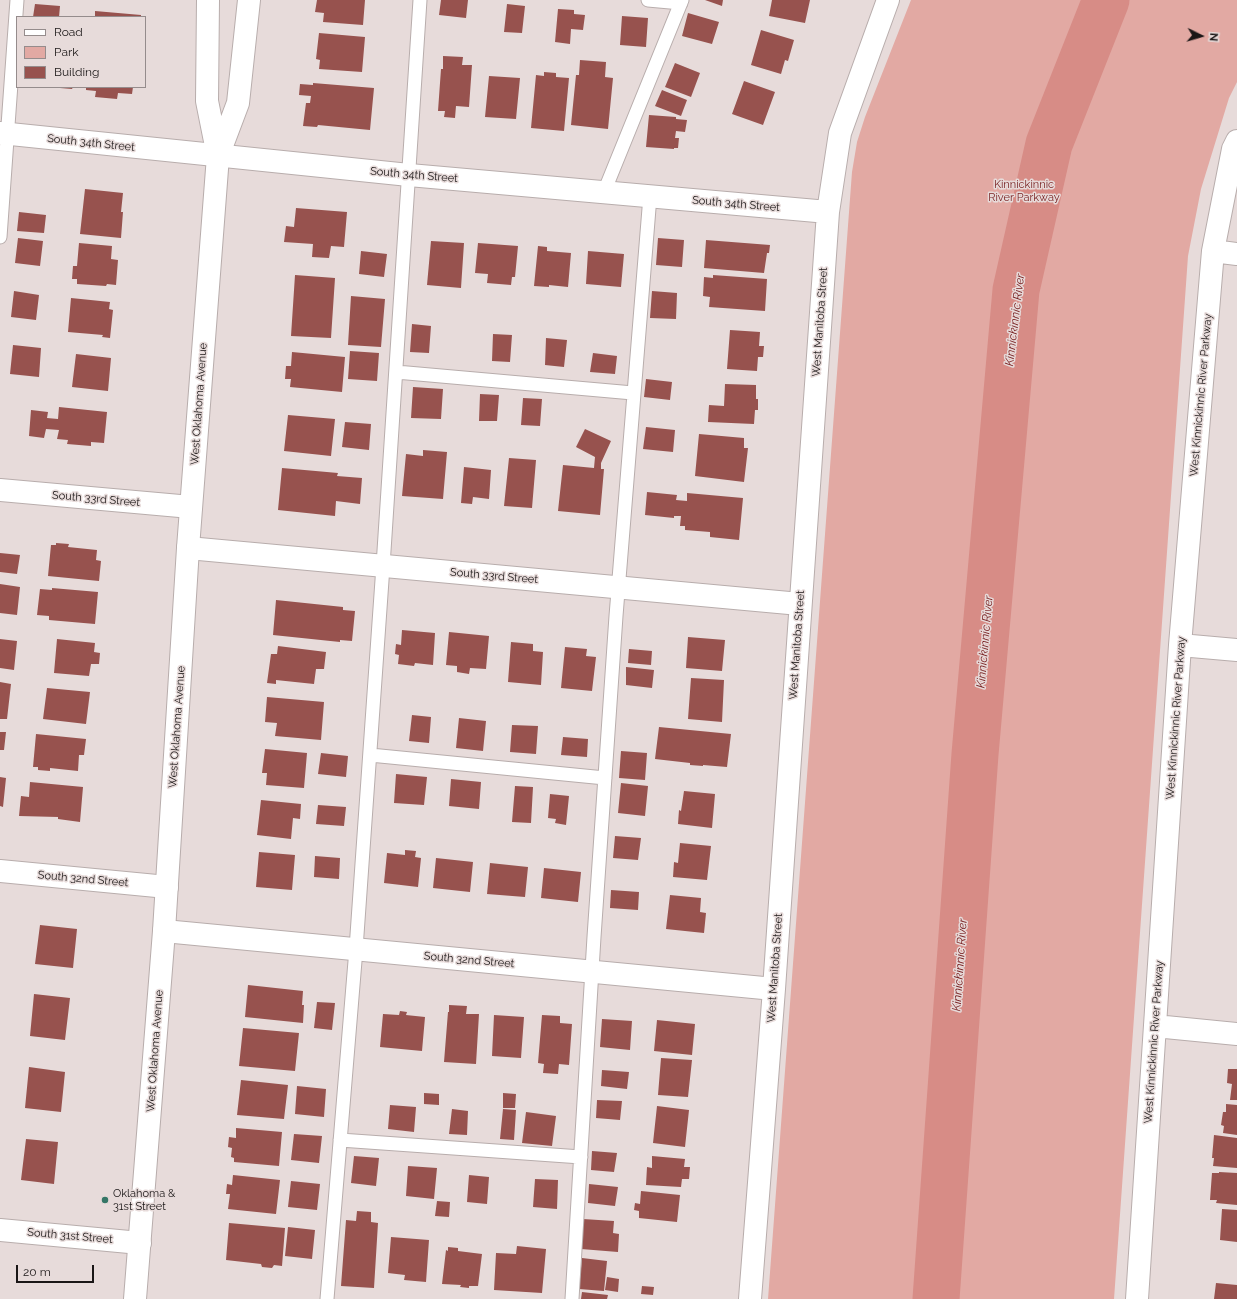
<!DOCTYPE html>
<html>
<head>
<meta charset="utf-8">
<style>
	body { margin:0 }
	#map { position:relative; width:1237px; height:1299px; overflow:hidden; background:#e7dbda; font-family:Raleway,sans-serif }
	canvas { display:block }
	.legend { position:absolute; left:16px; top:16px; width:130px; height:72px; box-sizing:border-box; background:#e7dbda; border:1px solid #958c8c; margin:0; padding:5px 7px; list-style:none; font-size:12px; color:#1a1616 }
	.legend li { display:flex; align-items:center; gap:8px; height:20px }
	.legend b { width:20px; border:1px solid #958c8c }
	.north { position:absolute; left:1181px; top:16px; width:40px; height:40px; -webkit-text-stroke:3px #e7dbda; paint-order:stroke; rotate:95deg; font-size:11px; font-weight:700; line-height:16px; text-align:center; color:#1a1616 }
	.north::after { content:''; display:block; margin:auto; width:14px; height:18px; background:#1a1616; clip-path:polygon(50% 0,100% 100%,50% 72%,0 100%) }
	.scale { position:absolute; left:16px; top:1265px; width:78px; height:18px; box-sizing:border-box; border:2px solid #1a1616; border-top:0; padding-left:5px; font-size:12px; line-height:14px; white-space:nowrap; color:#1a1616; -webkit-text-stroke:3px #e7dbda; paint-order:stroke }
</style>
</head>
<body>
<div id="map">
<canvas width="1237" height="1299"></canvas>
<ul class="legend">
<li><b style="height:5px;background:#fff"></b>Road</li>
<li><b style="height:11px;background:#e2a9a3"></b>Park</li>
<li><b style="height:11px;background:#97524e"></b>Building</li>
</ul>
<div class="north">N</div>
<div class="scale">20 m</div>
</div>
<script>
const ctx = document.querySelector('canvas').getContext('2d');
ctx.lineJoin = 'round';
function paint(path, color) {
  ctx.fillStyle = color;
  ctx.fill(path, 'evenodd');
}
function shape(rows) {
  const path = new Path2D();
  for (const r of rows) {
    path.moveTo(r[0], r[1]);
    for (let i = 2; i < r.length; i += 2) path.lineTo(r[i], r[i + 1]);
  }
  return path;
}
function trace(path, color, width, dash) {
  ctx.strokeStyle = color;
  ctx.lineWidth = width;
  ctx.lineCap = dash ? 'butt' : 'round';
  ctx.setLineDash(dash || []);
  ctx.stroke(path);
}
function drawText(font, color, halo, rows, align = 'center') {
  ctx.font = font + ' Raleway,sans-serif';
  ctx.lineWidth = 3;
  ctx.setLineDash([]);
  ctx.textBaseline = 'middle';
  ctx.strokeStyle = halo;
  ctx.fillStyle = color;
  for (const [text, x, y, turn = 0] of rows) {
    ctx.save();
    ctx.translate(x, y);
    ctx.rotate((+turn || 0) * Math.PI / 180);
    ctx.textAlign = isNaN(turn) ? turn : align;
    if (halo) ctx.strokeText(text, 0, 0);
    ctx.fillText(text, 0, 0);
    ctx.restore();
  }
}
const green = shape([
	[911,0,1237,0,1237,82,1229,98,1201,189,1188,256,1114,1299,768,1299,852,172,857,142,865,117]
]);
const river = shape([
	[936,1299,975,754,1016,290,1049,144,1106,0]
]);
const building = shape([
	[317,0,365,0,363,25,323,22,324,13,315,12],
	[441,0,468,0,466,18,439,15],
	[705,0,723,0,722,6],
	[772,0,810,0,805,23,769,16],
	[35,4,60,6,59,17,33,17],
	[507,4,525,6,522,33,504,32],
	[558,9,574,10,574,14,585,15,583,30,571,29,570,44,555,42],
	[95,11,141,15,141,17,95,17],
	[688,13,719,22,712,44,682,36],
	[622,16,648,18,646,47,620,45],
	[761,30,794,40,788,61,785,60,781,74,751,65],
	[319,33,365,37,362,72,319,69,320,60,316,59],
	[443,56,463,57,462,65,472,65,469,107,456,106,455,118,444,117,445,111,438,111,441,69,443,69],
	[580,60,606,62,605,77,613,78,608,129,571,125,576,75,579,75],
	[675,63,700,73,691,97,665,87],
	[544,72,556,73,556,77,569,78,564,131,531,128,536,75,544,76],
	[489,76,520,78,516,119,485,117],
	[744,81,775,92,763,125,732,114],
	[313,83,374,88,370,130,318,125,317,127,303,126,306,103,310,103,311,96,299,95,300,84,313,85],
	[61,87,73,87,72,89,60,88],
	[86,87,133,87,132,94,118,93,117,99,95,97,96,91,86,90],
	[662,90,687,100,681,116,655,106],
	[649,115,676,117,676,119,687,120,685,132,676,131,675,138,679,138,678,148,674,148,674,149,646,147],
	[85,189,123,193,121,212,123,212,121,238,80,234],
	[296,208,347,212,344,247,331,246,329,258,312,257,313,244,284,242,286,226,294,227],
	[19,212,46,215,44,233,17,231],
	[18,238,43,241,40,266,15,263],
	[658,238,684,240,682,267,656,265],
	[706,240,770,245,769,253,767,253,764,273,704,268],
	[431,241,464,243,461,288,427,285],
	[79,243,112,246,111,259,118,260,116,285,107,284,106,286,77,284,77,279,72,279,73,266,77,266],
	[478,243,518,246,515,277,512,277,511,285,487,283,488,274,475,273],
	[538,246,547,247,547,251,571,253,568,287,549,285,549,287,534,286],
	[361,251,387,254,384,277,359,274],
	[588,251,624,254,621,287,586,284],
	[295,275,335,278,331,338,291,336],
	[713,275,767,279,765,311,709,307,710,297,703,296,704,277,713,278],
	[14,291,39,295,36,320,11,317],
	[652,291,677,293,676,319,650,318],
	[351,296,385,299,381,347,348,345],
	[71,298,110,302,109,309,113,310,110,338,102,337,103,335,68,332],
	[412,324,431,326,429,353,410,352],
	[730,330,760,332,759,346,764,346,763,357,758,357,757,371,727,369],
	[493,334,512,335,510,362,492,361],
	[546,338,567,340,564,367,545,365],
	[13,345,41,348,39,377,10,374],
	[350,351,379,353,377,381,348,379],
	[292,352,345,357,342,392,290,387,291,379,285,379,286,366,291,366],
	[593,353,617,356,615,374,590,372],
	[76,354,111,358,108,391,72,387],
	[646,379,672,382,670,400,644,397],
	[725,384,756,385,756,399,758,399,758,410,755,410,754,424,708,422,709,405,724,406],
	[413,387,443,389,441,419,411,418],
	[480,394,499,395,497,421,479,421],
	[523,398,542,399,540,426,521,425],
	[59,407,107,412,104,443,91,442,91,446,67,444,68,440,57,439,59,430,46,429,44,438,29,436,31,410,48,412,47,418,58,419],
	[288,415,335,419,331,456,284,451],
	[345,422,371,424,369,450,342,447],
	[646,427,675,430,673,452,643,449],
	[585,429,611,441,601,463,601,469,604,469,600,515,558,511,563,465,594,468,595,457,576,447],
	[699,434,744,438,744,448,748,448,744,482,695,476],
	[423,450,447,452,443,499,402,496,406,454,423,456],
	[509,458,536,460,532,508,504,506],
	[464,467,491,470,489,499,473,497,472,504,461,503],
	[282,468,338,473,337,476,362,478,360,504,336,501,335,516,278,510],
	[647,492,677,495,676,500,687,501,687,493,743,498,739,540,710,537,710,532,685,530,685,526,680,526,681,516,674,516,674,518,645,515],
	[56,543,69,544,68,547,97,550,96,560,101,561,99,581,48,576,51,545,56,545],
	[0,553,20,555,17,574,0,572],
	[0,584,20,587,17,615,0,613],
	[52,588,98,592,95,624,49,620,49,616,37,615,40,589,52,590],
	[276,600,343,607,343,610,355,611,352,641,340,640,340,642,273,635],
	[402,630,435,633,433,665,415,663,414,666,398,664,399,655,395,654,396,644,401,645],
	[449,632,489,636,486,669,470,668,469,674,457,672,457,666,446,665],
	[688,637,725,640,722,671,686,668],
	[0,639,17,641,14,670,0,668],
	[57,639,95,643,94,652,100,653,99,664,91,664,89,676,54,673],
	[511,642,533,644,533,651,543,652,541,685,508,682],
	[278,646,326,652,324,669,316,669,314,684,276,680,276,684,267,683,271,654,277,654],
	[565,647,587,649,586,656,596,657,592,691,561,688],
	[629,649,652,651,651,665,628,663],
	[626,667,654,670,652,688,626,685],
	[691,678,724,680,722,722,688,719],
	[0,682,11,684,7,719,0,719],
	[47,688,90,692,86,724,43,719],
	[267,697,324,702,321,740,275,736,277,723,265,722],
	[412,715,431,717,429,743,409,741],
	[459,718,486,721,483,751,456,748],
	[512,725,538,726,536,754,510,752],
	[659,727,731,734,727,767,703,765,703,766,690,765,690,763,655,759],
	[0,732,6,732,4,750,0,750],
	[36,734,86,739,84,755,79,755,78,771,50,768,50,771,38,770,38,767,33,767],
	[563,737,588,739,587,757,561,755],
	[265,749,307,753,304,788,266,785,267,773,262,773],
	[621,751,647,753,645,780,619,778],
	[321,753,348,756,346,777,318,774],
	[396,774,427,777,424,805,394,803],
	[0,777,6,778,3,807,0,806],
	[451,779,481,782,479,809,449,806],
	[30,782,83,787,80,822,58,819,58,817,19,816,21,796,29,797],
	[621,783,648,786,645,816,618,813],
	[515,786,533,787,531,823,512,822],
	[684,791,715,794,712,828,678,824,679,810,681,811],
	[550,794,569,796,566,825,555,823,556,819,548,818],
	[261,800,301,804,300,819,293,818,291,839,257,835],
	[318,805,346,807,344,826,316,824],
	[615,836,641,838,638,860,613,858],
	[680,843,711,846,707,880,673,877,674,862,678,863],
	[405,850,416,851,415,857,421,858,418,887,384,883,387,853,405,855],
	[259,852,295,855,292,890,256,887],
	[315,856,340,858,339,879,314,877],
	[436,858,473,862,470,892,433,888],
	[490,863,528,867,525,897,487,894],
	[544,868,581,872,578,902,541,898],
	[611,890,639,892,638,910,610,908],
	[670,895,701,898,700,912,706,913,704,933,666,929],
	[40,925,77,929,73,968,35,964],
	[248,985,303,991,302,1005,304,1005,303,1023,245,1017],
	[34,994,70,998,65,1040,30,1036],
	[317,1002,335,1003,332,1030,314,1028],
	[449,1005,467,1006,466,1014,479,1014,476,1064,444,1062,448,1012,449,1012],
	[400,1011,407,1012,406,1015,425,1017,422,1051,380,1047,383,1014,399,1015],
	[494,1015,524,1017,521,1058,492,1056],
	[542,1015,560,1016,560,1023,572,1024,569,1065,559,1064,558,1074,543,1073,544,1064,538,1063],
	[602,1019,632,1021,630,1050,600,1047],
	[657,1020,695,1024,692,1055,654,1051],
	[243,1028,299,1033,295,1071,239,1066],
	[661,1058,692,1060,688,1097,658,1095],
	[29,1067,65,1072,61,1112,25,1108],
	[1228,1069,1237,1069,1237,1100,1230,1100,1232,1084,1227,1083],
	[602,1070,629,1072,627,1089,601,1086],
	[241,1080,288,1085,284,1119,237,1115],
	[297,1086,326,1089,324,1117,295,1114],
	[424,1093,439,1094,439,1105,424,1104],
	[503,1093,516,1094,515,1108,503,1108],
	[597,1100,622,1101,620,1120,596,1118],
	[1226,1104,1237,1105,1237,1135,1223,1133,1224,1126,1221,1125,1223,1112,1226,1112],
	[390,1105,416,1107,414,1132,388,1129],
	[657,1106,689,1110,685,1147,653,1143],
	[452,1109,468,1111,467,1135,449,1134],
	[503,1109,516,1110,514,1140,500,1139],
	[526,1112,556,1116,552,1146,522,1143],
	[236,1128,282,1132,279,1166,234,1162,234,1158,231,1157,232,1148,228,1147,229,1137,236,1138],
	[294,1134,322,1136,319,1163,291,1160],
	[1214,1135,1237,1138,1237,1168,1213,1166,1214,1158,1212,1158],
	[26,1139,58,1142,54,1184,21,1180],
	[592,1151,617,1153,614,1172,591,1170],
	[354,1156,379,1158,376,1186,351,1183],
	[652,1156,685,1159,684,1167,690,1167,689,1179,682,1179,681,1187,646,1185,647,1167,652,1168],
	[408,1166,437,1168,434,1199,406,1196],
	[1219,1172,1237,1173,1237,1205,1216,1203,1217,1200,1210,1200,1212,1173,1219,1173],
	[233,1175,280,1180,276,1214,228,1209,230,1194,226,1194,227,1184,232,1185],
	[469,1175,489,1177,487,1204,467,1202],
	[535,1179,558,1180,557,1209,533,1207],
	[291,1181,320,1184,317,1210,288,1207],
	[589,1184,618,1187,615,1206,588,1203],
	[641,1191,680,1195,677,1222,639,1218,639,1211,634,1210,635,1203,640,1204],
	[437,1201,450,1202,449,1217,435,1216],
	[1222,1209,1237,1210,1237,1242,1220,1240],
	[357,1211,371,1212,371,1222,378,1223,374,1288,341,1286,346,1220,356,1221],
	[583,1219,614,1221,613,1233,619,1234,618,1252,581,1249],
	[229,1223,285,1228,282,1266,274,1265,272,1268,262,1267,261,1264,226,1260],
	[288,1227,315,1230,312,1259,285,1256],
	[391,1237,429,1240,426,1282,404,1280,405,1275,388,1273],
	[517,1246,546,1249,542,1293,494,1290,496,1253,516,1254],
	[448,1247,458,1248,458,1251,482,1254,478,1286,469,1286,469,1288,460,1287,461,1285,442,1284,446,1250,448,1251],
	[582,1258,607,1261,604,1291,579,1289],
	[607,1277,619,1279,618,1292,605,1290],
	[1216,1283,1237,1285,1237,1299,1214,1299],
	[642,1286,654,1287,653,1295,641,1294],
	[582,1292,608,1295,607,1299,581,1299]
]);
const lane = shape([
	[648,0,681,3],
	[604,192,682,0],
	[0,237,17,0],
	[396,372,633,393],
	[370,755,605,778],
	[340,1140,581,1157],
	[327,1299,356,949,383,566,420,0],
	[572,1299,594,937,616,616,650,196]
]);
const street = shape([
	[0,133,409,175,828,212],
	[1213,251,1237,254],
	[0,490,191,507],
	[188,548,800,604],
	[1180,645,1237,650],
	[0,871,167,887],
	[164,931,774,989],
	[1155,1026,1237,1034],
	[0,1230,140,1243],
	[750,1299,774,989,828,212,840,133,888,0],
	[1137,1299,1180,645,1213,251,1233,149,1237,141]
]);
const secondary = shape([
	[218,156,238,103,249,0],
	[135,1299,164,931,188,548,218,156,207,101,208,0]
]);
const markers = [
	[105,1200,4,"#357666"]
];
const streetNames = [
	["South 34th Street",91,143,6],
	["South 34th Street",414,175,5],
	["South 34th Street",736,204,5],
	["West Manitoba Street",820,322,-86],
	["West Kinnickinnic River Parkway",1201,395,-85],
	["West Oklahoma Avenue",199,404,-86],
	["South 33rd Street",96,499,5],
	["South 33rd Street",494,576,5],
	["West Manitoba Street",797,645,-86],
	["West Kinnickinnic River Parkway",1176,718,-86],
	["West Oklahoma Avenue",177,727,-86],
	["South 32nd Street",83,879,5],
	["South 32nd Street",469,960,5],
	["West Manitoba Street",775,968,-86],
	["West Kinnickinnic River Parkway",1154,1042,-86],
	["West Oklahoma Avenue",155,1051,-86],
	["South 31st Street",70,1236,5]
];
const parkNames = [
	["Kinnickinnic",1024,185],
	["River Parkway",1024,198]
];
const poiNames = [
	["Oklahoma &",113,1194],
	["31st Street",113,1207]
];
const waterNames = [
	["Kinnickinnic River",1015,320,-83],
	["Kinnickinnic River",985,642,-85],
	["Kinnickinnic River",960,965,-86]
];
paint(green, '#e2a9a3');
trace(river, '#d78c86', 47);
paint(building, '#97524e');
trace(lane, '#b8adac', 15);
trace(street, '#b8adac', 24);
trace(secondary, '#b8adac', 24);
trace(lane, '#fff', 13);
trace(street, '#fff', 22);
trace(secondary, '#fff', 22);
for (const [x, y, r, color] of markers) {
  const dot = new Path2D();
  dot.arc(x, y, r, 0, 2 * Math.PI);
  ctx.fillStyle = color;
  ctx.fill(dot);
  trace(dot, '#e7dbda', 1.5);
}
drawText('11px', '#1a1616', '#e7dbda', streetNames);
drawText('11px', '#771e1f', '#e7dbda', parkNames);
drawText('11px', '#1a1616', '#e7dbda', poiNames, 'left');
drawText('italic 12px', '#771e1f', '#e7dbda', waterNames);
</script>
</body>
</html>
